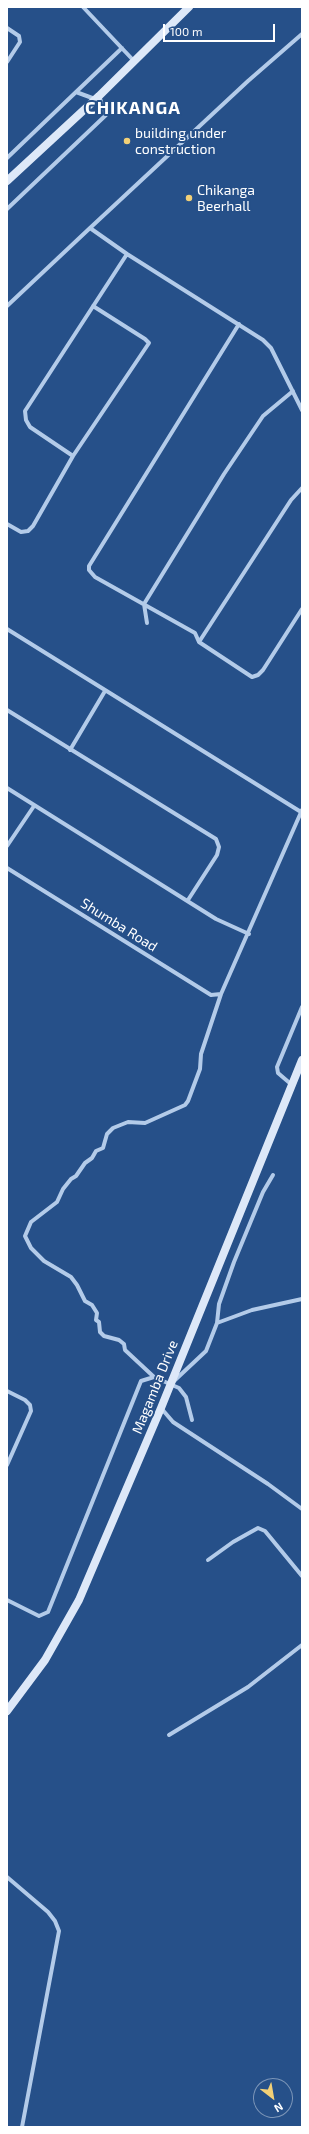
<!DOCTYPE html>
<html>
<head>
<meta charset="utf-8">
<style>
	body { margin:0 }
	#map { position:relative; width:309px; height:2134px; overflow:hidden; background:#265089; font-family:"Exo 2",sans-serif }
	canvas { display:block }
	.frame { position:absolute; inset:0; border:8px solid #fff; pointer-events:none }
	.north { position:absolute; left:253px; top:2078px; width:40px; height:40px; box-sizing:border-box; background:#265089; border:1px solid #7d96b8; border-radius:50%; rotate:149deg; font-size:11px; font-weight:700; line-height:16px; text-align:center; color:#fff }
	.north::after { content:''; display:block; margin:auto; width:14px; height:18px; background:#f2d077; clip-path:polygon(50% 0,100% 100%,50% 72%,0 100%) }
	.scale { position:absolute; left:163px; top:24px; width:112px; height:18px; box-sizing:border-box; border:2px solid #fff; border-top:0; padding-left:5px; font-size:12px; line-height:14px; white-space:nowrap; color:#fff; -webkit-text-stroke:3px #265089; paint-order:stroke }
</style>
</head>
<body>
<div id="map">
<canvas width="309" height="2134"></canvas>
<div class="frame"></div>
<div class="north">N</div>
<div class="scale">100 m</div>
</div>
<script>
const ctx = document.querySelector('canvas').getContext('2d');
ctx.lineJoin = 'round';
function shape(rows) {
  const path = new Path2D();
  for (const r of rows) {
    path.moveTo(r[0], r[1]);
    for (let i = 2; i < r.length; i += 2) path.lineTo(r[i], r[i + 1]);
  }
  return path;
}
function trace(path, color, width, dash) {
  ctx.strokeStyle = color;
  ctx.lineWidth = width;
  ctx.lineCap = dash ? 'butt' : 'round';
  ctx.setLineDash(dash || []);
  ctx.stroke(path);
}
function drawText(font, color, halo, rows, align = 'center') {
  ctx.font = font + ' "Exo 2",sans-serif';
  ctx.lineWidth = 4;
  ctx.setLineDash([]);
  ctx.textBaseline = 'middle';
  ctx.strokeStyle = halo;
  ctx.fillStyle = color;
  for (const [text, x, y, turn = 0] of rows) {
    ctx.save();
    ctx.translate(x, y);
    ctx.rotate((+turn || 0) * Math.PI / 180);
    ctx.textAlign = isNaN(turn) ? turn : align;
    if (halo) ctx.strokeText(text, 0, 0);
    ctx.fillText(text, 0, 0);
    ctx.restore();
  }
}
const street = shape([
	[83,7,134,61],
	[7,28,19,36,20,42,7,62],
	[76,92,95,99],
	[7,158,122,48],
	[7,209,106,115,99,96],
	[90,228,248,81,302,34],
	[7,306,90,228,127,254,263,340,271,348,302,410],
	[239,324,89,566,89,570,95,577,195,633,199,642,252,677,258,675,263,670,302,609],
	[73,456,149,343,145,339,93,306],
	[7,524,21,532,28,531,33,526,73,456,30,427,26,420,25,411,127,254],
	[147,623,144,604,224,474,263,416,293,391],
	[7,629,301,812],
	[199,642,291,500,302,488],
	[7,710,216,839,219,847,217,855,188,900],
	[70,750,105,691],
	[7,788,216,919,249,934],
	[7,846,34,806],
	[7,868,211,995,221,994],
	[292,1085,278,1073,277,1067,302,1007],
	[217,1323,219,1304,234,1262,263,1192,273,1175],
	[154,1377,125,1350,124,1344,119,1340,104,1336,100,1332,99,1322,96,1320,97,1313,92,1305,85,1301,77,1285,71,1277,44,1261,31,1248,25,1236,31,1222,57,1202,63,1189,71,1179,76,1176,85,1163,92,1158,96,1151,103,1148,107,1134,113,1128,128,1122,145,1123,185,1105,188,1101,200,1069,201,1054,221,994,302,810],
	[174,1381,206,1351,217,1323,252,1310,302,1299],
	[7,1391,25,1400,30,1405,31,1411,7,1465],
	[161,1408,173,1422,268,1484,302,1509],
	[208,1560,233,1542,258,1528,265,1531,302,1576],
	[7,1600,39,1616,48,1612,141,1381,154,1377,179,1388,186,1397,192,1420],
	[169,1735,248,1687,302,1645],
	[7,1877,48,1912,55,1921,59,1931,22,2127]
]);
const secondary = shape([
	[7,181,99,96,189,7],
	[7,1711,45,1660,79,1600,161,1408,302,1060]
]);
const markers = [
	[127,141,4,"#f2d077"],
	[189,198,4,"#f2d077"]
];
const poiNames = [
	["building under",135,133],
	["construction",135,149],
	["Chikanga",197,190],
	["Beerhall",197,206]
];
const streetNames = [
	["Shumba Road",119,925,32],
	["Magamba Drive",155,1387,-68]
];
const districtNames = [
	["CHIKANGA",133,108]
];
trace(street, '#b3cbe9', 4);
trace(secondary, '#dde8f8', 8);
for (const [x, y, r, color] of markers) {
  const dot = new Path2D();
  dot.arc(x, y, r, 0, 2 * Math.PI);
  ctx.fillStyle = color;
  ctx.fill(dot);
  trace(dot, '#265089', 1.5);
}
drawText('14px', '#fff', '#265089', poiNames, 'left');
drawText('14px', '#fff', '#265089', streetNames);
ctx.letterSpacing = '1px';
drawText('bold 18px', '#fff', '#265089', districtNames);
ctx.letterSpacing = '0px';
</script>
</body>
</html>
